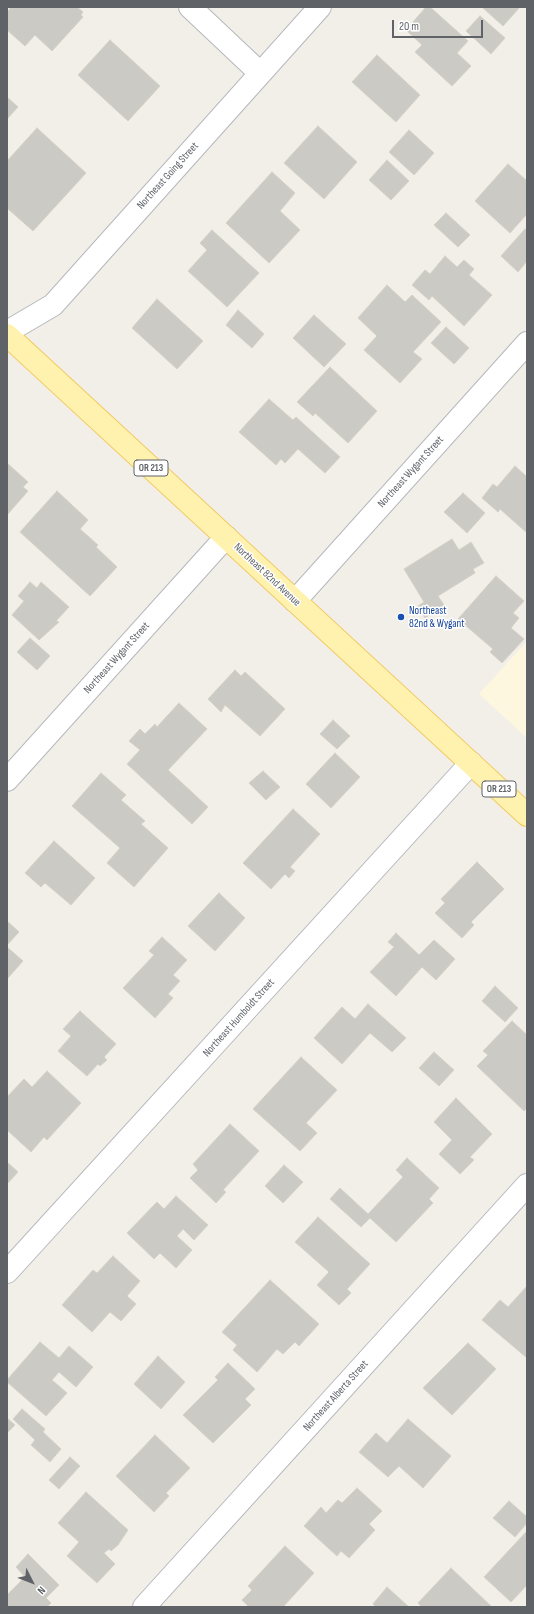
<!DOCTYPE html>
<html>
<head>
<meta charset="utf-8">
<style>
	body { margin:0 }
	#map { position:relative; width:534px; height:1614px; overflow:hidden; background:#f1efe8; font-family:"Sofia Sans Condensed",sans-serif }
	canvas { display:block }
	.frame { position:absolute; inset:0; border:8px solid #5f6368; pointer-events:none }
	.north { position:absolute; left:12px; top:1562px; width:40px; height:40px; -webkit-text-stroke:3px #fff; paint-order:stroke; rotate:132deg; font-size:11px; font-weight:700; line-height:16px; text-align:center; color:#5f6368 }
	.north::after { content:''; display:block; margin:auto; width:14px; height:18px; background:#5f6368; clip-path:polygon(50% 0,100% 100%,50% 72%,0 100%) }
	.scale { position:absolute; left:392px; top:20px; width:91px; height:18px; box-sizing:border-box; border:2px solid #5f6368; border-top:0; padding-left:5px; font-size:12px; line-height:14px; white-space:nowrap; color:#5f6368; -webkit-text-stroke:3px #fff; paint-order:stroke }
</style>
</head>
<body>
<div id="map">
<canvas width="534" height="1614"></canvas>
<div class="frame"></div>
<div class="north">N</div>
<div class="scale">20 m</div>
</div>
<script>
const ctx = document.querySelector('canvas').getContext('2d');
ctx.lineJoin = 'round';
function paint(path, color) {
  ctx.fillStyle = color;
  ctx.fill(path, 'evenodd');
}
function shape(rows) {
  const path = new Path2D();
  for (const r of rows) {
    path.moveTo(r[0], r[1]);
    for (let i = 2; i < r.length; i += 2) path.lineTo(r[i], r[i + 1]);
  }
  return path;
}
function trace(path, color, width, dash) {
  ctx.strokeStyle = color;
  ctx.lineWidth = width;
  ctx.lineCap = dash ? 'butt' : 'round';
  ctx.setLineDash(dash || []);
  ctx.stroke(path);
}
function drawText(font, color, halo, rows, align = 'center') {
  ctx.font = font + ' "Sofia Sans Condensed",sans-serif';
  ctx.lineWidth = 3;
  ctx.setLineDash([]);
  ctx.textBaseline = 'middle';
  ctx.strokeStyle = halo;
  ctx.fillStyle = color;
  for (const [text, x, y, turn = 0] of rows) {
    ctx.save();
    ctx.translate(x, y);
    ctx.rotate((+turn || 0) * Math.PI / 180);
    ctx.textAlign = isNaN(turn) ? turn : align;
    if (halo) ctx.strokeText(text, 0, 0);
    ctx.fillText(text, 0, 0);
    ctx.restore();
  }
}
const commercial = shape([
	[527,641,527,738,479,694]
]);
const building = shape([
	[11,7,77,7,83,12,81,15,83,17,52,51,35,35,25,46,7,30,7,12,11,7],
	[426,7,430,7,468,41,457,53,471,66,452,86,415,52,422,45,406,30,426,7],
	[484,7,520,7,503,26,483,8,484,7],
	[480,16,505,38,491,54,466,31,480,16],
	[110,40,160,86,128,121,78,75,110,40],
	[377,55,420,95,396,122,352,82,377,55],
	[7,97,18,107,7,119,7,97],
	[318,126,357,162,324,199,284,163,318,126],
	[37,128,86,173,33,231,7,208,7,161,37,128],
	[409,130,434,153,414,175,389,152,409,130],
	[387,160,409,181,391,200,369,180,387,160],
	[508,164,527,181,527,214,510,233,475,201,508,164],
	[272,172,295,193,280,211,300,230,269,263,226,223,272,172],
	[446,213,470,235,458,247,434,225,446,213],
	[525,229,527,231,527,261,518,272,501,256,525,229],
	[212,230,259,273,227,307,188,271,207,250,200,243,212,230],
	[445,256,457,267,464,260,474,269,469,275,492,295,464,326,432,296,429,300,412,285,425,270,430,274,445,256],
	[387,285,405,302,412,295,441,322,413,352,422,359,400,383,364,350,377,336,358,318,387,285],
	[157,299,203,341,177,369,132,328,157,299],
	[238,310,264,334,252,348,226,325,238,310],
	[314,315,346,344,324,367,293,338,314,315],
	[446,327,469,348,454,364,431,343,446,327],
	[330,367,377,411,348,443,315,413,313,416,297,402,330,367],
	[269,399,293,420,296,417,340,457,325,473,298,449,285,463,281,459,276,465,239,432,269,399],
	[7,463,28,482,23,487,28,491,7,515,7,463],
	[515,466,526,476,527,475,527,533,500,509,498,512,482,498,493,484,497,487,515,466],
	[57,491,88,520,80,529,98,545,96,547,117,567,90,596,20,532,57,491],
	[463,493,485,513,467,533,444,512,463,493],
	[452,539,459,550,471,542,484,563,473,569,475,573,438,596,444,605,425,618,418,606,424,602,404,569,452,539],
	[496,576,524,601,513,613,519,618,511,628,524,639,502,663,490,652,493,649,458,619,496,576],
	[30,582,37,588,41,582,69,607,56,621,59,622,39,640,12,615,24,601,18,596,30,582],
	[30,638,50,656,37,670,17,652,30,638],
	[235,670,241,676,245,672,285,709,260,736,225,705,221,712,208,699,235,670],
	[179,703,207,729,168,770,208,807,192,824,127,764,140,750,129,741,140,729,145,734,155,724,157,727,179,703],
	[333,720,350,736,337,749,320,734,333,720],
	[335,753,360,777,331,808,306,784,335,753],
	[263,771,280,787,266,800,249,783,263,771],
	[101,773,126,795,121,800,145,821,141,824,168,848,134,887,107,863,120,848,72,806,101,773],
	[293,809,320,834,290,867,295,871,289,878,285,874,271,889,243,863,293,809],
	[54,841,95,878,71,905,45,883,41,887,25,873,54,841],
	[477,862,504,889,471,922,474,925,462,938,435,913,445,903,441,899,477,862],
	[219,893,245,918,215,951,188,926,219,893],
	[7,921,19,932,7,945,7,921],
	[396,933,419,955,434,940,455,959,436,980,422,967,396,996,370,972,394,947,388,942,396,933],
	[162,937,187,960,173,975,180,981,168,994,173,998,155,1018,123,988,154,955,149,951,162,937],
	[7,947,23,961,7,979,7,947],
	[495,986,518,1008,505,1022,482,1001,495,986],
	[368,1004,406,1038,392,1052,370,1033,342,1064,314,1038,342,1007,355,1019,368,1004],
	[80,1011,116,1044,104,1057,107,1060,100,1066,98,1064,87,1076,58,1051,71,1036,63,1029,80,1011],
	[512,1021,527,1035,527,1108,524,1111,477,1066,488,1055,483,1051,512,1021],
	[434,1052,454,1070,439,1086,419,1068,434,1052],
	[301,1057,337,1090,306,1123,317,1133,300,1151,253,1109,301,1057],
	[47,1071,81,1103,47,1140,44,1137,31,1152,7,1130,7,1097,24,1079,32,1087,47,1071],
	[456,1098,492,1134,470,1157,474,1160,460,1174,439,1154,452,1140,434,1122,456,1098],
	[230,1124,259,1151,223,1190,226,1192,216,1203,190,1178,198,1170,193,1164,230,1124],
	[407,1158,439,1188,429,1199,433,1203,396,1242,370,1218,361,1227,330,1199,340,1188,368,1214,403,1177,396,1170,407,1158],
	[7,1162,18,1172,7,1184,7,1162],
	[284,1165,303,1182,283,1203,265,1186,284,1165],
	[176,1196,208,1225,194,1240,183,1229,177,1236,192,1250,176,1268,160,1253,154,1259,127,1233,157,1202,164,1209,176,1196],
	[318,1217,370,1264,347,1289,351,1293,339,1305,317,1285,329,1272,295,1242,318,1217],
	[113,1256,140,1281,127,1296,136,1304,121,1321,110,1312,92,1332,62,1305,93,1270,97,1273,113,1256],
	[270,1280,319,1324,299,1346,295,1342,283,1354,277,1349,257,1372,233,1350,237,1345,222,1332,270,1280],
	[527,1286,527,1358,482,1320,500,1300,508,1307,527,1286],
	[40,1342,59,1358,69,1346,93,1367,76,1387,59,1372,52,1380,67,1393,46,1416,7,1382,7,1380,40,1342],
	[468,1343,496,1369,452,1415,423,1388,468,1343],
	[158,1356,185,1382,161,1409,134,1384,158,1356],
	[228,1363,255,1389,245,1399,251,1405,213,1443,183,1415,218,1380,215,1377,228,1363],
	[22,1409,45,1429,43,1432,61,1449,50,1462,31,1445,35,1440,13,1419,22,1409],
	[7,1418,15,1425,7,1433,7,1418],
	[408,1419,451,1456,423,1488,399,1466,388,1477,359,1452,376,1433,387,1443,408,1419],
	[155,1435,190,1468,166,1493,169,1496,154,1512,116,1476,155,1435],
	[70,1457,80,1466,59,1489,49,1480,70,1457],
	[357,1488,382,1511,369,1524,375,1530,349,1558,341,1551,337,1556,304,1526,321,1507,326,1513,338,1500,342,1503,357,1488],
	[86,1492,128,1530,118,1545,111,1551,109,1549,104,1553,115,1564,97,1583,67,1556,79,1542,58,1523,86,1492],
	[509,1501,527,1517,527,1523,515,1537,493,1518,509,1501],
	[527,1531,527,1585,511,1602,484,1577,527,1531],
	[285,1546,314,1573,283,1607,249,1607,242,1600,252,1590,248,1586,285,1546],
	[28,1554,59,1585,46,1598,51,1603,47,1607,7,1607,7,1595,25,1577,16,1567,28,1554],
	[451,1568,492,1607,422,1607,418,1603,451,1568],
	[387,1587,409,1607,376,1607,373,1604,387,1587]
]);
const minor = shape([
	[190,7,260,73],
	[7,332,53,305,320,7],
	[295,601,527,343],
	[7,780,226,537],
	[7,1272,471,763],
	[144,1607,527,1185]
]);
const major = shape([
	[7,335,527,815]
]);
const markers = [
	[401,617,4,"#1a4fb4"]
];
const shields = [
	[151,468,34],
	[499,789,34]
];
const shieldNames = [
	["OR 213",151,468],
	["OR 213",499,789]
];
const streetNames = [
	["Northeast Going Street",168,176,-48],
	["Northeast Wygant Street",411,472,-48],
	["Northeast 82nd Avenue",267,575,43],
	["Northeast Wygant Street",117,658,-48],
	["Northeast Humboldt Street",239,1018,-48],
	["Northeast Alberta Street",336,1396,-48]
];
const transitNames = [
	["Northeast",409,611],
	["82nd & Wygant",409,624]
];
paint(commercial, '#fef7e0');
paint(building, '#cccac5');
trace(building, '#d6d1c6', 1);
trace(minor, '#b5b8bc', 24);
trace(major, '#f2c960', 24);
trace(minor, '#fff', 22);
trace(major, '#fff2af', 22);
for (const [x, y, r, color] of markers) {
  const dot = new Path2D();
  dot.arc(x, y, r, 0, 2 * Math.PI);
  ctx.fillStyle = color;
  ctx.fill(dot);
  trace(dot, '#fff', 1.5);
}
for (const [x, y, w] of shields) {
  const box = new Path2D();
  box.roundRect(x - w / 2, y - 8, w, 16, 3);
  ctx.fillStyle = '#fff';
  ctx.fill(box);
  trace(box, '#5f6368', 1);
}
drawText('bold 10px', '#5f6368', null, shieldNames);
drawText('11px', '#5f6368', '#fff', streetNames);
drawText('11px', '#164399', '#fff', transitNames, 'left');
</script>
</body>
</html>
